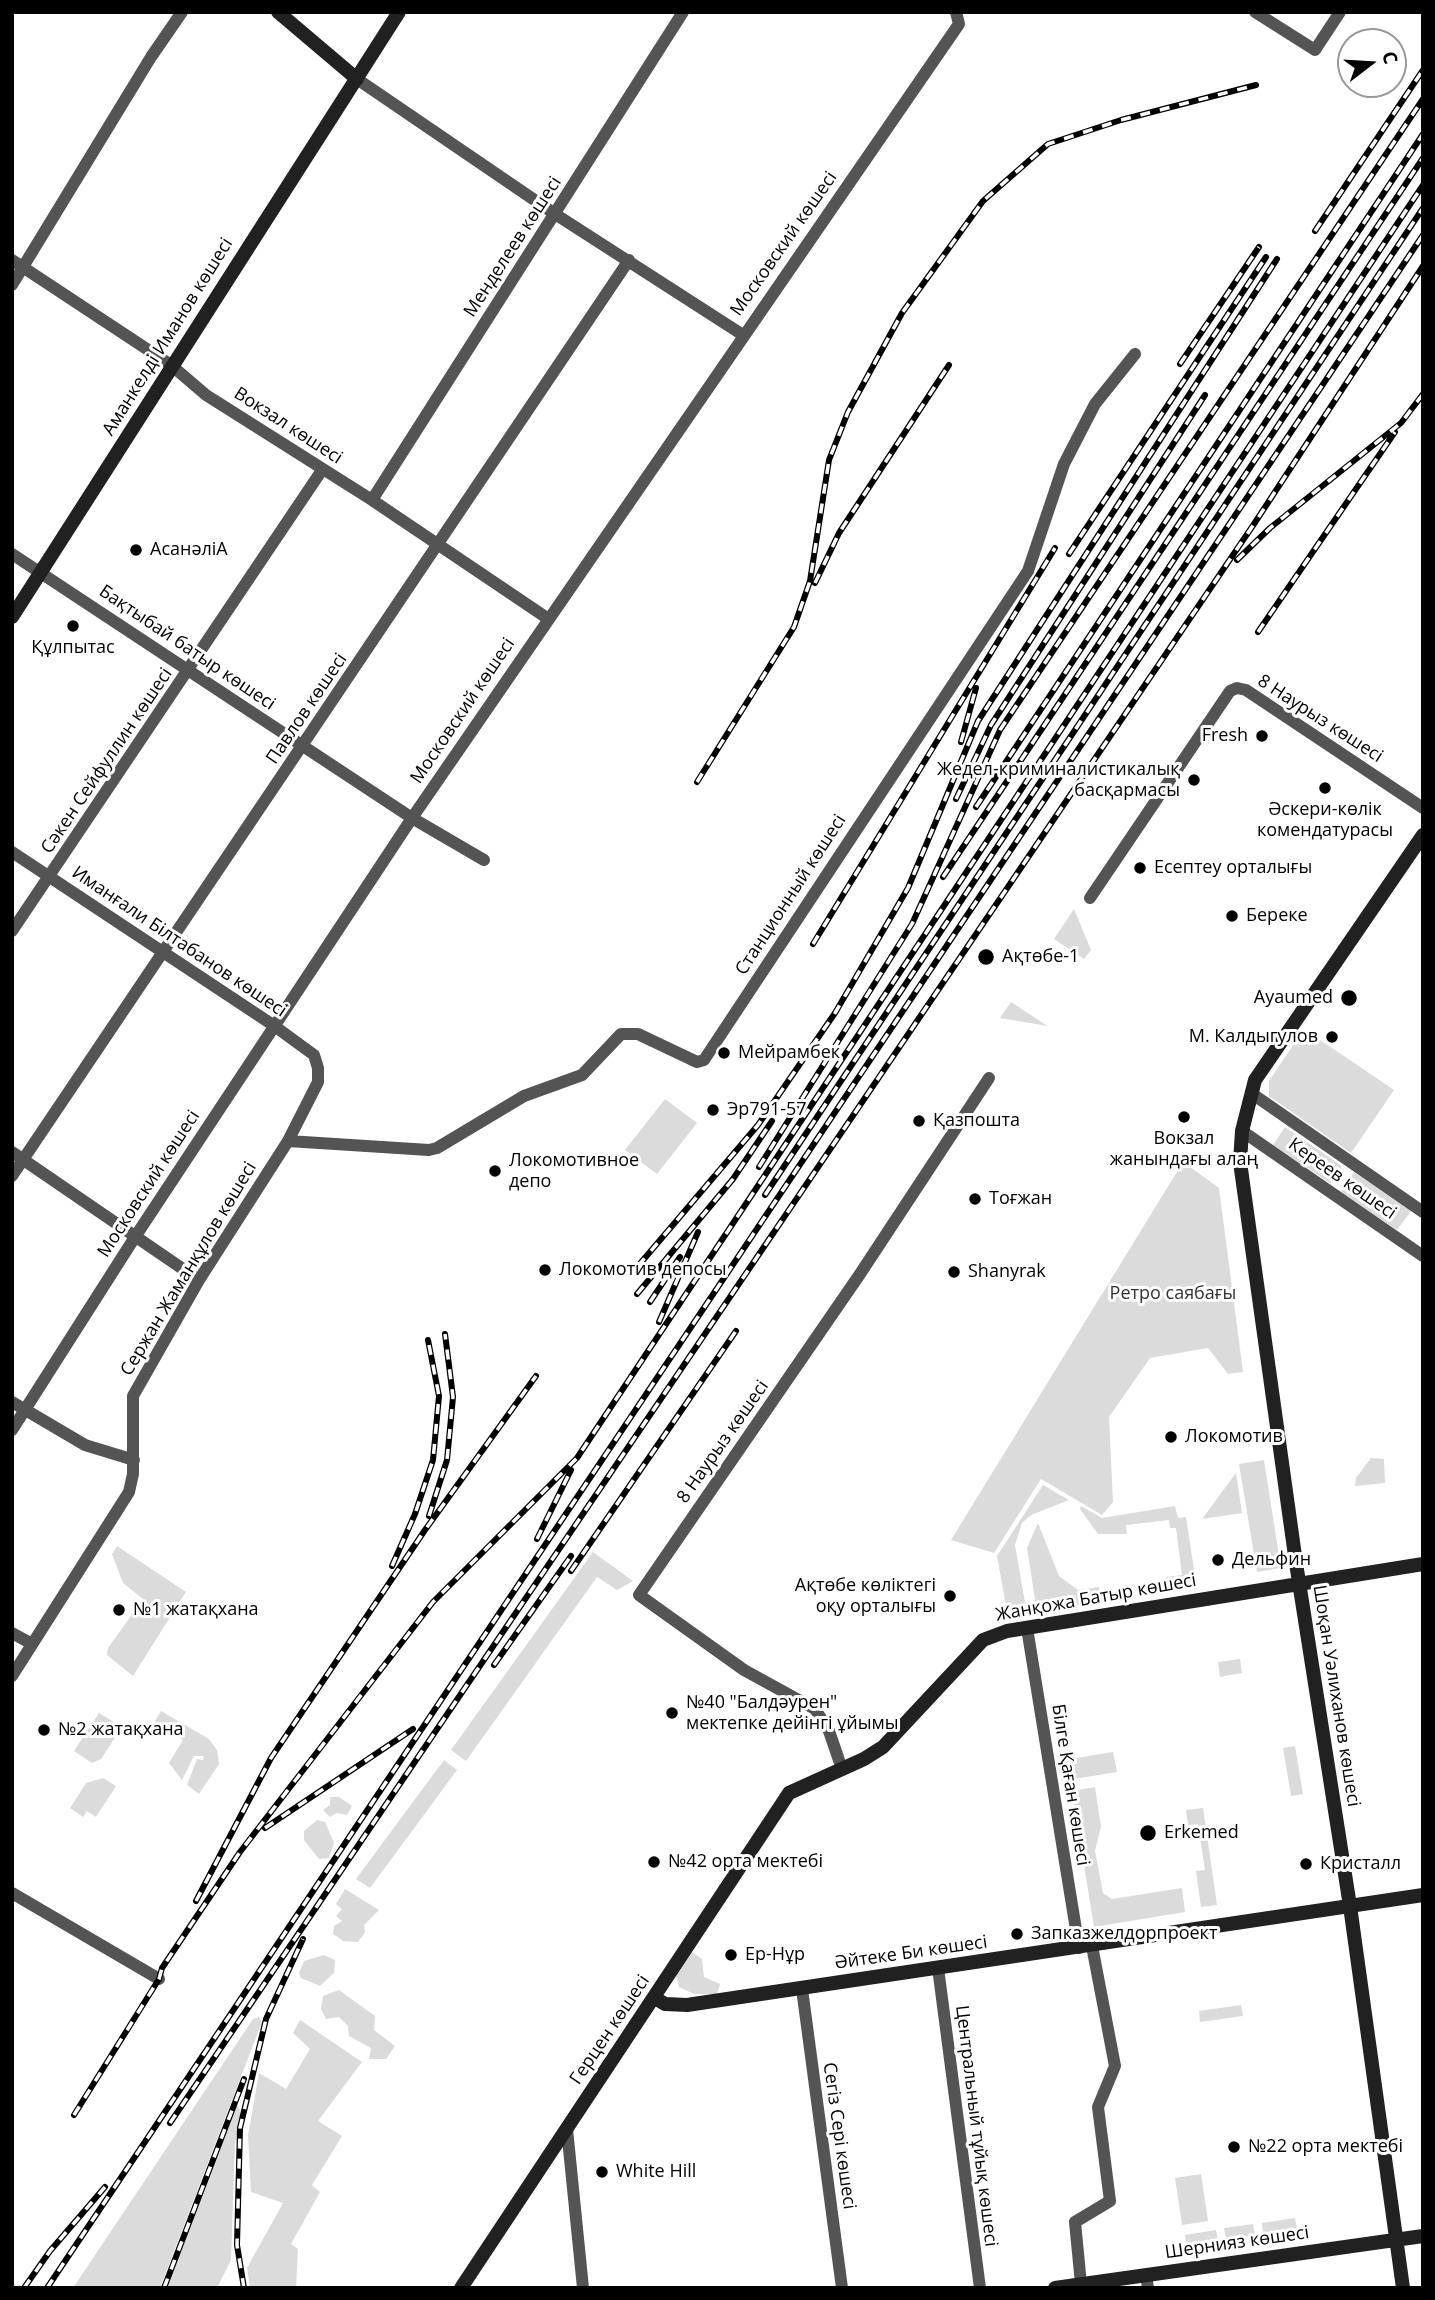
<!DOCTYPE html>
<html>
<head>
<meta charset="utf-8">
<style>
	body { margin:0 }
	#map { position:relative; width:1435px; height:2300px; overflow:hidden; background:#fff; font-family:"Open Sans",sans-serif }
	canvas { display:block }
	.frame { position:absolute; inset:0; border:14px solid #000; pointer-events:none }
	.north { position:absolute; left:1337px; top:28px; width:70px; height:70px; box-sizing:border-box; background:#fff; border:2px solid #999; border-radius:50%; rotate:73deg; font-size:19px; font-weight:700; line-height:28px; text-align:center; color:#000 }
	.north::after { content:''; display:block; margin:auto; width:24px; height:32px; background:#000; clip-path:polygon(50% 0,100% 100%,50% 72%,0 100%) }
</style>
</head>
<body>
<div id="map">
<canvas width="1435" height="2300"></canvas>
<div class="frame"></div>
<div class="north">С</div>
</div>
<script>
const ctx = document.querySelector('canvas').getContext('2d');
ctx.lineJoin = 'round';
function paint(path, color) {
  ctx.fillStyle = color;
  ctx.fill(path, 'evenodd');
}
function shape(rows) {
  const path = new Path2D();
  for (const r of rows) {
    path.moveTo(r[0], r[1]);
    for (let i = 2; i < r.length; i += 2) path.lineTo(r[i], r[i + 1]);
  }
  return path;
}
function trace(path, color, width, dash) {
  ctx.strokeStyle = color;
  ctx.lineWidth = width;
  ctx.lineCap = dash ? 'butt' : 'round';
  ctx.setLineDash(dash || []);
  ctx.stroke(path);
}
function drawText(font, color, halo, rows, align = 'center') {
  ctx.font = font + ' "Open Sans",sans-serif';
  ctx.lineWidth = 6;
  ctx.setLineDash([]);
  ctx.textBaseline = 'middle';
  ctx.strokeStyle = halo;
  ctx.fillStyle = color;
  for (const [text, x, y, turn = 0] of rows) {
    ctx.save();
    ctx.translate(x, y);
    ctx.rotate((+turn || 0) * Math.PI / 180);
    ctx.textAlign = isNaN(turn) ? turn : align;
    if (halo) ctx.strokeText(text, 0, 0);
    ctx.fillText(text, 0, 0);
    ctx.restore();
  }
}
const green = shape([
	[1074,909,1091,950,1084,959,1054,939],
	[1011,1002,1043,1023,1048,1026,1000,1018],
	[1304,1029,1394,1090,1351,1153,1269,1096,1269,1081],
	[665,1099,697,1123,657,1174,625,1150],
	[1285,1127,1342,1166,1330,1183,1273,1145],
	[1183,1162,1219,1188,1243,1372,1228,1374,1208,1348,1150,1358,1109,1417,1113,1502,1102,1515,1041,1479,994,1553,951,1540],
	[1354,1172,1411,1211,1397,1230,1341,1192],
	[1371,1458,1384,1459,1385,1483,1355,1486,1356,1478],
	[1264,1460,1281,1568,1257,1572,1239,1464],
	[1236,1473,1242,1513,1202,1519],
	[1043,1485,1069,1500,1031,1515,1022,1523,1015,1545,1027,1614,1008,1617,997,1556],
	[1081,1506,1102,1518,1175,1506,1178,1518,1186,1517,1196,1583,1164,1587,1163,1580,1166,1577,1182,1575,1176,1528,1170,1528,1169,1520,1126,1525,1127,1534,1098,1534,1080,1509],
	[1038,1523,1059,1576,1078,1590,1099,1587,1101,1601,1037,1612,1027,1548],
	[117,1546,186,1592,133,1676,107,1655,108,1648,143,1599,123,1583,112,1554],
	[593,1552,633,1581,617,1590,597,1577,466,1761,451,1750],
	[1240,1659,1242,1673,1220,1677,1218,1662],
	[161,1711,209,1739,217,1750,219,1764,199,1794,187,1785,197,1759,203,1760,204,1756,194,1756,182,1780,169,1763,183,1740,155,1721],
	[99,1713,122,1727,101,1759,92,1763,74,1751],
	[1295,1746,1303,1794,1291,1796,1283,1748],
	[1113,1752,1117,1772,1068,1780,1059,1773,1057,1761],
	[444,1760,457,1770,370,1888,356,1879],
	[103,1778,116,1786,96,1817,87,1811,83,1817,70,1808,86,1783],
	[1095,1787,1101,1827,1095,1851,1103,1893,1112,1899,1182,1888,1185,1912,1094,1927,1072,1791],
	[330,1797,339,1797,352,1806,347,1815,337,1813,330,1817,323,1810,330,1805],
	[1203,1808,1217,1905,1201,1907,1196,1871,1205,1870,1198,1824,1188,1825,1186,1810],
	[317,1820,325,1822,334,1843,329,1858,319,1859,304,1840,304,1831],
	[345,1889,379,1910,364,1925,365,1932,358,1942,343,1941,333,1934,334,1926,342,1921,336,1916,342,1909,336,1904],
	[692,1952,702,1959,704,1977,720,1984,717,1994,694,1994,679,1987,676,1976],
	[324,1955,335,1960,334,1973,320,1986,301,1978,299,1973,304,1961],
	[339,1990,375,2016,374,2030,395,2046,386,2059,369,2059,371,2048,349,2036,348,2026,339,2017,326,2019,321,2009,323,1996],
	[1241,2005,1243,2016,1200,2022,1199,2011],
	[259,2017,262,2022,160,2288,73,2288,253,2019],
	[300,2020,362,2062,318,2121,342,2136,312,2185,320,2192,291,2244,298,2249,296,2288,250,2288,247,2268,283,2203,251,2192,248,2135,259,2073,286,2089,310,2049,293,2033],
	[236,2104,241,2111,235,2144,231,2260,217,2288,167,2288],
	[1201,2174,1208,2221,1182,2225,1175,2178],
	[1295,2218,1297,2230,1263,2235,1262,2223],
	[1253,2224,1255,2235,1226,2239,1224,2228],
	[1216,2230,1218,2240,1186,2245,1185,2235]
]);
const street = shape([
	[1255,12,1315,50,1340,12],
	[357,79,555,214,743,335],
	[12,260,171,365,206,395,372,500,547,618],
	[12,285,151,57,182,12],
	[372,500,683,12],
	[12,554,412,818,484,860],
	[12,852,273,1025,314,1055,318,1068,318,1082,288,1141,199,1280,133,1396,133,1474,129,1492,12,1676],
	[1090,898,1230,691,1237,688,1246,690,1423,808],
	[12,931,322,470],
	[1251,1093,1423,1212],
	[1242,1131,1423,1256],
	[288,1141,429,1150,437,1148,524,1096,582,1075,621,1034,638,1034,697,1062,704,1060,1028,571,1064,464,1095,404,1135,354],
	[12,1152,199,1280],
	[12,1176,629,260],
	[12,1402,85,1445,134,1460],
	[12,1430,135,1237,412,818,959,24,956,12],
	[1027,1628,1079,1948],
	[12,1633,32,1644],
	[842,1769,829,1731,815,1709,744,1670,639,1595,860,1274,989,1078],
	[12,1893,159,1979],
	[938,1968,980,2288],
	[802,1989,842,2288],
	[567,2129,583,2288],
	[1146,2275,1148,2288],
	[1081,2284,1075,2222,1110,2201,1098,2107,1115,2066,1092,1946]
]);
const secondary = shape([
	[278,12,357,79],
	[12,617,399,12],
	[655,1998,665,2004,687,2005,1423,1895],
	[461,2288,789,1793,864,1759,883,1747,983,1640,1007,1631,1423,1564],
	[1055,2288,1423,2236],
	[1403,2288,1350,1906,1296,1563,1240,1162,1242,1131,1255,1080,1423,835]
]);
const rail = shape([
	[1315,231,1423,70],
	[1180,364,1259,247],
	[1069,554,1266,257],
	[1237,560,1270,528,1401,423,1423,394],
	[815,583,839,533,949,365],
	[1258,632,1395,432],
	[961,742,976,688],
	[697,782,794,627,810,581,829,460,848,412,902,313,983,201,1048,144,1121,120,1256,85],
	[956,799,991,725,1205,395],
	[976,807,1423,134],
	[943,877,1423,158],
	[813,944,1055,548],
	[759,1167,912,924,1000,730,1423,99],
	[765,1195,1423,208],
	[638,1266,758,1125,835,1013,908,888,978,721,1277,259],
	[637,1294,733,1179,772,1121],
	[650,1302,680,1257],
	[659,1322,698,1232],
	[429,1516,447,1460,453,1397,445,1334],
	[537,1539,571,1470],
	[392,1566,415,1514,433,1460,439,1396,428,1340],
	[571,1571,736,1331],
	[494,1665,571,1556],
	[265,1828,413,1729],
	[196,1901,271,1758,425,1530,536,1376],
	[74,2115,159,1979,162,1968,240,1852,433,1602,577,1458,1423,185],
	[170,2123,1254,524,1423,266],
	[24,2288,50,2251,105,2187],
	[47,2288,1423,235],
	[164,2288,244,2079],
	[244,2288,237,2245,240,2128,266,2019,303,1939]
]);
const markers = [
	[136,550,7,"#000"],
	[73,626,7,"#000"],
	[1262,736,7,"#000"],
	[1194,780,7,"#000"],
	[1325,788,7,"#000"],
	[1140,868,7,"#000"],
	[1232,916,7,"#000"],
	[986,957,9,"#000"],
	[1349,998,9,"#000"],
	[1332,1037,7,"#000"],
	[724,1053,7,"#000"],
	[713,1110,7,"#000"],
	[1184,1117,7,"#000"],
	[919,1121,7,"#000"],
	[495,1171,7,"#000"],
	[975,1199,7,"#000"],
	[545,1270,7,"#000"],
	[954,1272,7,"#000"],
	[1171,1437,7,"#000"],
	[1218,1560,7,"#000"],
	[950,1596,7,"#000"],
	[119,1610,7,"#000"],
	[672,1713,7,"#000"],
	[44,1730,7,"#000"],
	[1148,1833,9,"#000"],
	[654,1862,7,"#000"],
	[1306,1864,7,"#000"],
	[1017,1934,7,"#000"],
	[731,1955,7,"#000"],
	[1234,2147,7,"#000"],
	[602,2172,7,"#000"]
];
const streetNames = [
	["Московский көшесі",784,244,-55],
	["Менделеев көшесі",513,247,-57],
	["Аманкелді Иманов көшесі",168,337,-58],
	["Вокзал көшесі",288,426,33],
	["Бақтыбай батыр көшесі",187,648,34],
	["Павлов көшесі",307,709,-56],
	["Московский көшесі",463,711,-56],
	["8 Наурыз көшесі",1320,719,33],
	["Сәкен Сейфуллин көшесі",107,761,-56],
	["Станционный көшесі",791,895,-57],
	["Иманғали Білтабанов көшесі",179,942,34],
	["Кереев көшесі",1342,1179,35],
	["Московский көшесі",149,1184,-57],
	["Сержан Жаманқұлов көшесі",189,1269,-59],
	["8 Наурыз көшесі",723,1442,-55],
	["Жанқожа Батыр көшесі",1096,1598,-10],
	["Шоқан Уәлиханов көшесі",1336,1696,81],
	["Білге Қаған көшесі",1070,1785,81],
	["Әйтеке Би көшесі",911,1953,-8],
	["Герцен көшесі",610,2030,-56],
	["Центральный тұйық көшесі",976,2126,83],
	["Сегіз Сері көшесі",839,2136,82],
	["Шернияз көшесі",1237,2243,-8]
];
const poiNames = [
	["АсанәліА",150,550],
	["Құлпытас",73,648,"center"],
	["Fresh",1248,736,"right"],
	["Жедел-криминалистикалық",1180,770,"right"],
	["басқармасы",1180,791,"right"],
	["Әскери-көлік",1325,810,"center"],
	["комендатурасы",1325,831,"center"],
	["Есептеу орталығы",1154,868],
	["Береке",1246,916],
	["Ақтөбе-1",1002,957],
	["Ayaumed",1333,998,"right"],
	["М. Калдыгулов",1318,1037,"right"],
	["Мейрамбек",738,1053],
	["Эр791-57",727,1110],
	["Қазпошта",933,1121],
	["Вокзал",1184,1139,"center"],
	["жанындағы алаң",1184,1160,"center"],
	["Локомотивное",509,1161],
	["депо",509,1182],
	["Тоғжан",989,1199],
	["Локомотив депосы",559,1270],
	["Shanyrak",968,1272],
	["Локомотив",1185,1437],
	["Дельфин",1232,1560],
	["Ақтөбе көліктегі",936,1586,"right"],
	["оқу орталығы",936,1607,"right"],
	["№1 жатақхана",133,1610],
	["№40 \"Балдәурен\"",686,1703],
	["мектепке дейінгі ұйымы",686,1724],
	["№2 жатақхана",58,1730],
	["Erkemed",1164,1833],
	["№42 орта мектебі",668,1862],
	["Кристалл",1320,1864],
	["Запказжелдорпроект",1031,1934],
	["Ер-Нұр",745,1955],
	["№22 орта мектебі",1248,2147],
	["White Hill",616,2172]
];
const parkNames = [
	["Ретро саябағы",1173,1294]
];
paint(green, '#dbdbdb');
trace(street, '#545454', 12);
trace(secondary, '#212121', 14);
trace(rail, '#000', 6);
trace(rail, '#fff', 3.5, [10]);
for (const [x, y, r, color] of markers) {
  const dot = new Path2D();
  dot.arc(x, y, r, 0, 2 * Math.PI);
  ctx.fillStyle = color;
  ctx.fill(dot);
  trace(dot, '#fff', 2.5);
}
drawText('18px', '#000', '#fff', streetNames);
drawText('18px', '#000', '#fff', poiNames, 'left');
drawText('18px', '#323232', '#fff', parkNames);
</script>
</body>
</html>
